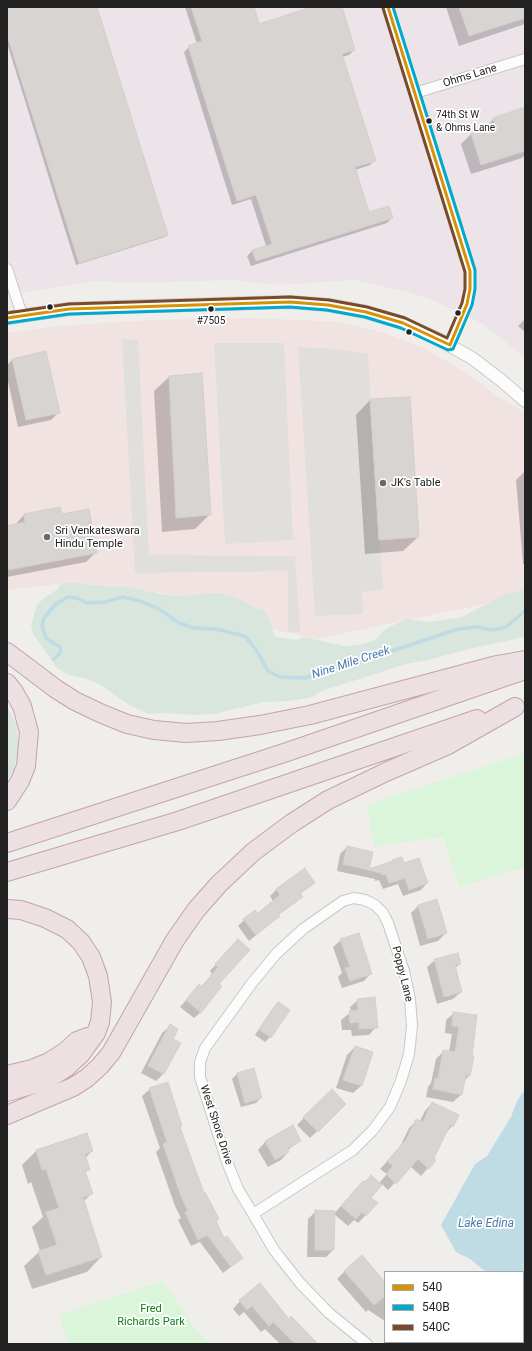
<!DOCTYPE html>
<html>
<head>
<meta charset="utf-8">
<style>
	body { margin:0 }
	#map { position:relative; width:532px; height:1351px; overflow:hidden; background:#f0eeeb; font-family:Roboto,sans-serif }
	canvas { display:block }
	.frame { position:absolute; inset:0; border:8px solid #222; pointer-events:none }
	.legend { position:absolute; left:384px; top:1271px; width:140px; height:72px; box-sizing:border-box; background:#fff; border:1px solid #a7a7a7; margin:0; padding:5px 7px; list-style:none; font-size:12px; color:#222 }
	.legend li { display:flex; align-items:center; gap:8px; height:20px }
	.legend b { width:20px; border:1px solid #a7a7a7 }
</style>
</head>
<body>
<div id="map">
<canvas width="532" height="1351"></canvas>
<div class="frame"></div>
<ul class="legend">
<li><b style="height:5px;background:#d79205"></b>540</li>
<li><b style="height:5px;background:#00a9ce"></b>540B</li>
<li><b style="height:5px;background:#7a4b2a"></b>540C</li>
</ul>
</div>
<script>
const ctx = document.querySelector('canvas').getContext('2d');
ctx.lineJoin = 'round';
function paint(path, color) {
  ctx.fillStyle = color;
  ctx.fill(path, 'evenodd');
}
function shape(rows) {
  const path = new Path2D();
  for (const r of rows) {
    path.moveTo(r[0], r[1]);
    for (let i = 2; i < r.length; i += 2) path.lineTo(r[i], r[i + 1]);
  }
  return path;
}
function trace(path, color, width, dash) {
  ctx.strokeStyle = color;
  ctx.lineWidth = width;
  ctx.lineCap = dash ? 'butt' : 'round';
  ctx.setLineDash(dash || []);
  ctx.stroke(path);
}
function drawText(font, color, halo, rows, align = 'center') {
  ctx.font = font + ' Roboto,sans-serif';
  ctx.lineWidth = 3.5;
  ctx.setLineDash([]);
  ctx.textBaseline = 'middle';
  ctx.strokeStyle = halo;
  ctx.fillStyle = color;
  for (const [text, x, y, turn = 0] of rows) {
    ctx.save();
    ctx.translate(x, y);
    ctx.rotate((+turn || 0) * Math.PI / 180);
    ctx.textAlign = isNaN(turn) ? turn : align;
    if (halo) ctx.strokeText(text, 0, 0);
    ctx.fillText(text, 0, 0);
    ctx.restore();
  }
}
const commercial = shape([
	[253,318,341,322,385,333,424,348,465,372,494,394,525,413,525,596,406,620,317,639,272,629,260,609,176,596,132,587,69,583,7,590,7,333,57,326,151,320]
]);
const industrial = shape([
	[7,7,525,7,525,358,483,324,435,301,404,291,354,280,279,285,233,280,134,283,97,281,7,295]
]);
const wetland = shape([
	[61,583,78,583,92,585,132,587,166,595,182,596,219,593,235,597,255,608,263,610,270,620,275,637,297,640,304,637,344,646,357,645,370,642,377,638,383,631,391,626,407,619,431,622,462,617,502,596,525,589,525,637,469,649,428,660,406,664,322,691,312,697,290,701,264,702,214,714,194,715,164,713,148,714,129,705,101,685,84,678,68,675,57,668,33,634,31,626,37,605,44,598,57,590],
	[7,705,16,725,19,745,14,769,7,781]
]);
const park = shape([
	[525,753,525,867,459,887,443,837,374,846,367,805],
	[163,1281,198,1332,213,1344,69,1344,59,1315]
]);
const parking = shape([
	[122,339,138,340,149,555,295,556,300,631,288,632,288,571,135,573],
	[214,343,284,343,293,540,225,544],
	[298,347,335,349,368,354,383,589,362,592,363,614,315,616]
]);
const water = shape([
	[525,1089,525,1296,523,1296,523,1272,486,1272,470,1259,456,1252,441,1225,475,1164,487,1156,511,1117,517,1101]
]);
const shadow = shape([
	[7,7,96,7,167,235,165,237,76,265,7,43],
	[185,7,252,7,258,25,314,7,341,7,354,50,349,55,342,57,375,160,370,165,355,170,368,213,392,218,387,223,251,266,247,256,252,251,266,246,251,199,232,205,184,52,189,47,197,44],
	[446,7,525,7,525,24,459,46],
	[525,109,525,155,522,158,471,174,461,144,471,134,484,130,494,118],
	[525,319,525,332,518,326],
	[12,360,59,412,51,420,18,427,7,377,7,365],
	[201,374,210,514,195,529,162,532,154,391,169,377],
	[409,398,418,537,403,551,365,554,356,415,370,400],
	[524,472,525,472,525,564,523,564,516,480],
	[24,515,61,516,96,552,86,562,7,577,7,527,14,526],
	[347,847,372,852,368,871,401,858,403,864,427,883,421,890,403,896,398,884,383,889,379,880,375,881,375,879,337,871,340,854],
	[305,870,314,883,300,894,301,897,295,903,278,915,272,922,249,941,238,926,244,920,258,914,273,901,270,896,276,890],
	[418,906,446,933,438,941,420,946,411,913],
	[341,940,371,973,364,981,342,988,338,977,342,973,333,947],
	[232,947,218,984,201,1012,194,1018,180,1007,199,985,201,987,212,974,210,971],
	[435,960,460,964,455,968,461,992,453,999,437,1004,427,967],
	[358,1000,376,1027,369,1035,352,1036,351,1030,342,1030,341,1020,351,1012,350,1007],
	[278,1003,270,1037,265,1042,255,1035,273,1008],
	[454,1013,471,1057,473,1057,469,1076,464,1081,461,1095,453,1102,426,1097,428,1087,431,1083,436,1059,444,1051,449,1052,452,1034,445,1033,446,1020],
	[170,1026,172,1039,163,1074,156,1081,141,1073,162,1033],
	[355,1047,372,1053,361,1086,353,1093,336,1088,347,1055],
	[253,1069,261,1098,256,1103,241,1107,232,1079,237,1074],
	[150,1089,179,1128,203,1194,215,1222,224,1239,242,1258,223,1273,200,1242,191,1246,178,1220,181,1218,175,1206,156,1152,160,1148,142,1096],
	[331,1090,345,1104,310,1138,297,1125],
	[432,1103,452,1126,445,1134,428,1168,421,1176,410,1166,388,1190,382,1184,370,1198,366,1215,358,1223,354,1220,348,1226,334,1214,355,1190,371,1176,379,1183,387,1174,380,1169,399,1149,409,1128,417,1120,420,1121,425,1111],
	[292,1127,300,1140,287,1151,288,1152,281,1160,268,1167,258,1150,265,1142],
	[36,1151,92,1151,85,1158,89,1169,85,1173,92,1193,83,1202,101,1257,87,1272,32,1289,24,1266,40,1251,32,1227,43,1217,31,1182,28,1184,22,1165],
	[316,1211,333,1250,326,1257,307,1257,308,1219],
	[345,1271,385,1284,385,1321,368,1310,366,1312,337,1279],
	[240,1301,289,1320,318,1344,280,1344,265,1329,261,1332,244,1312,239,1316,233,1309],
	[417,1342,477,1342,481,1344,421,1344]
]);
const stream = shape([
	[54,659,61,652,60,647,46,638,42,626,44,618,56,604,68,597,77,598,87,603,105,602,123,597,140,601,159,609,179,623,194,628,216,629,245,636,257,651,268,671,280,677,305,678,386,653,458,629,477,627,493,630,506,627,525,611]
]);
const building = shape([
	[7,7,97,7,168,235,79,263,7,35,7,7],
	[191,7,254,7,259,24,311,7,342,7,355,50,342,54,376,161,355,167,369,212,389,206,393,218,256,261,252,250,272,244,256,195,237,201,188,46,202,41,191,7],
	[459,7,525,7,525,18,469,36,459,7],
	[525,107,525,151,481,165,471,133,495,125,493,118,525,107],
	[46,351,60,413,26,420,12,359,46,351],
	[202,373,211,515,176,518,169,376,202,373],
	[410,397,419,537,379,540,370,399,410,397],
	[60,507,62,514,89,509,97,553,8,570,7,562,7,526,25,522,24,514,60,507],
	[347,846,373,852,369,869,393,861,392,860,402,857,404,863,419,858,428,883,409,890,405,878,389,883,386,874,382,875,381,873,343,864,347,846],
	[305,868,315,883,300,893,303,897,278,914,280,916,256,935,243,919,255,910,258,913,280,895,276,889,305,868],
	[437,899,447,933,428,939,418,905,437,899],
	[359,933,372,974,350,981,345,968,350,967,340,939,359,933],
	[238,939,250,950,219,984,222,986,201,1013,186,1000,199,984,202,987,218,967,215,964,238,939],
	[458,953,461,964,455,965,462,992,444,997,434,959,458,953],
	[375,997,378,1028,359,1029,359,1022,350,1023,349,1011,358,1010,357,999,375,997],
	[278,1002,290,1010,271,1038,259,1029,278,1002],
	[453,1012,477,1015,472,1056,474,1056,470,1076,466,1075,462,1095,433,1089,435,1078,438,1079,443,1050,455,1052,459,1027,452,1026,453,1012],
	[170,1024,178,1029,173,1039,181,1043,164,1074,148,1066,170,1024],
	[355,1046,373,1052,362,1086,343,1080,355,1046],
	[254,1068,262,1098,245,1103,237,1073,254,1068],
	[168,1082,182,1126,180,1127,204,1193,205,1192,219,1219,216,1221,224,1238,227,1236,243,1258,231,1267,207,1235,198,1240,185,1212,188,1211,182,1199,163,1144,167,1142,149,1088,168,1082],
	[332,1089,346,1104,318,1132,303,1117,332,1089],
	[432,1102,459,1115,453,1127,450,1125,434,1158,436,1160,429,1169,418,1159,396,1184,386,1174,393,1166,387,1161,406,1140,416,1119,423,1122,432,1102],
	[293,1125,301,1141,287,1149,289,1152,275,1160,265,1141,293,1125],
	[87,1133,93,1151,85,1154,90,1170,85,1171,93,1194,83,1197,102,1257,46,1275,38,1251,57,1245,46,1212,59,1208,46,1169,42,1170,36,1150,87,1133],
	[371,1175,382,1185,371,1198,378,1203,366,1216,362,1212,356,1219,341,1206,363,1181,365,1183,371,1175],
	[315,1210,335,1211,334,1250,315,1250,315,1210],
	[362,1255,385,1282,385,1296,374,1305,344,1271,362,1255],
	[260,1283,289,1319,291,1316,318,1344,295,1344,273,1322,269,1326,252,1306,247,1310,239,1300,260,1283]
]);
const minor = shape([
	[388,7,465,252,470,271,470,289,467,304,450,345],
	[415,93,525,59],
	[7,269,22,315],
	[253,1214,353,1150,373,1130,390,1107,401,1081,409,1054,412,1026,410,999,404,971,388,923,383,913,375,905,365,900,354,898,343,901,303,929,276,954,252,983,205,1048,200,1062,200,1077,227,1162,238,1189,253,1214,274,1250,300,1283,329,1313,367,1344]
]);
const tertiary = shape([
	[7,318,69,309,119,307,290,302,328,305,366,312,403,323,438,339,472,358,502,381,525,401]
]);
const motorway = shape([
	[7,652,56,689,75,701,100,713,127,724,154,730,186,733,218,731,260,725,310,715,497,665,525,660],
	[7,683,14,692,22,706,29,732,26,766,20,781,7,801],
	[7,843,287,752,525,670],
	[7,872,178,821,477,719],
	[7,909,21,910,45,918,67,929,81,942,91,957,98,976,102,1002,100,1022,96,1033,80,1055,67,1067,51,1077,34,1084,7,1092],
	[7,1075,32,1069,49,1062,65,1052,77,1041,88,1037],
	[7,1115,73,1087,87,1078,100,1066,111,1053,175,940,196,910,219,884,253,852,292,823,328,800,386,772,448,745,515,707]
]);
const bus1 = shape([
	[7,318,69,309,290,302,328,305,366,312,403,323,450,345,467,304,470,289,470,271,388,7]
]);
const bus2 = shape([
	[8,323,69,314,290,307,327,310,365,317,401,328,448,350,453,349,472,305,475,289,475,270,393,7]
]);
const bus3 = shape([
	[7,313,69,304,290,297,329,300,367,307,405,318,447,338,462,303,465,289,465,272,383,8]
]);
const markers = [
	[429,121,3.5,"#222"],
	[50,307,3.5,"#222"],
	[211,309,3.5,"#222"],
	[458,313,3.5,"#222"],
	[409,332,3.5,"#222"],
	[383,483,4,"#6a6968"],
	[47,537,4,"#6a6968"]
];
const busNames = [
	["74th St W",436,115],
	["& Ohms Lane",436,128],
	["#7505",211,321,"center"]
];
const streetNames = [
	["Ohms Lane",470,76,-17],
	["Poppy Lane",402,974,76],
	["West Shore Drive",216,1125,72]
];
const poiNames = [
	["JK's Table",391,483],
	["Sri Venkateswara",55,531],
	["Hindu Temple",55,544]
];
const parkNames = [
	["Fred",151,1309],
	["Richards Park",151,1322]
];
const waterNames = [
	["Nine Mile Creek",351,663,-18],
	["Lake Edina",486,1224]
];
paint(commercial, '#f1e3e1');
paint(industrial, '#ede4e9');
paint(wetland, '#d9e6de');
paint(park, '#daf5da');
paint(parking, '#e0dfde');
paint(water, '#bfdbe3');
paint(shadow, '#0003');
trace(stream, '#bfdbe3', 3.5);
paint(building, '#d7d4d2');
trace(building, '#d3d0cc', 1);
trace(minor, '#c9c8c7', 12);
trace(tertiary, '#c9c8c7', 14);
trace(motorway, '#c5a2ac', 20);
trace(minor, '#fdfcfc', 10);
trace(tertiary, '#fdfcfc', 12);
trace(motorway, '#ece0e2', 18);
trace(bus1, '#d79205', 3);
trace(bus2, '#00a9ce', 3);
trace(bus3, '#7a4b2a', 3);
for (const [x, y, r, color] of markers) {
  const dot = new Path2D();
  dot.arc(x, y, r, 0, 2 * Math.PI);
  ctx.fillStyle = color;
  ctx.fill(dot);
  trace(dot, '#fff', 1.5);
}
drawText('10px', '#222', '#fff', busNames, 'left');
drawText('11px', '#222', '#fff', streetNames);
drawText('11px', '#222', '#fff', poiNames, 'left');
drawText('11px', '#0c8416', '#fff', parkNames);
drawText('italic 12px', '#4a7aab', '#fff', waterNames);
</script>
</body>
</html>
